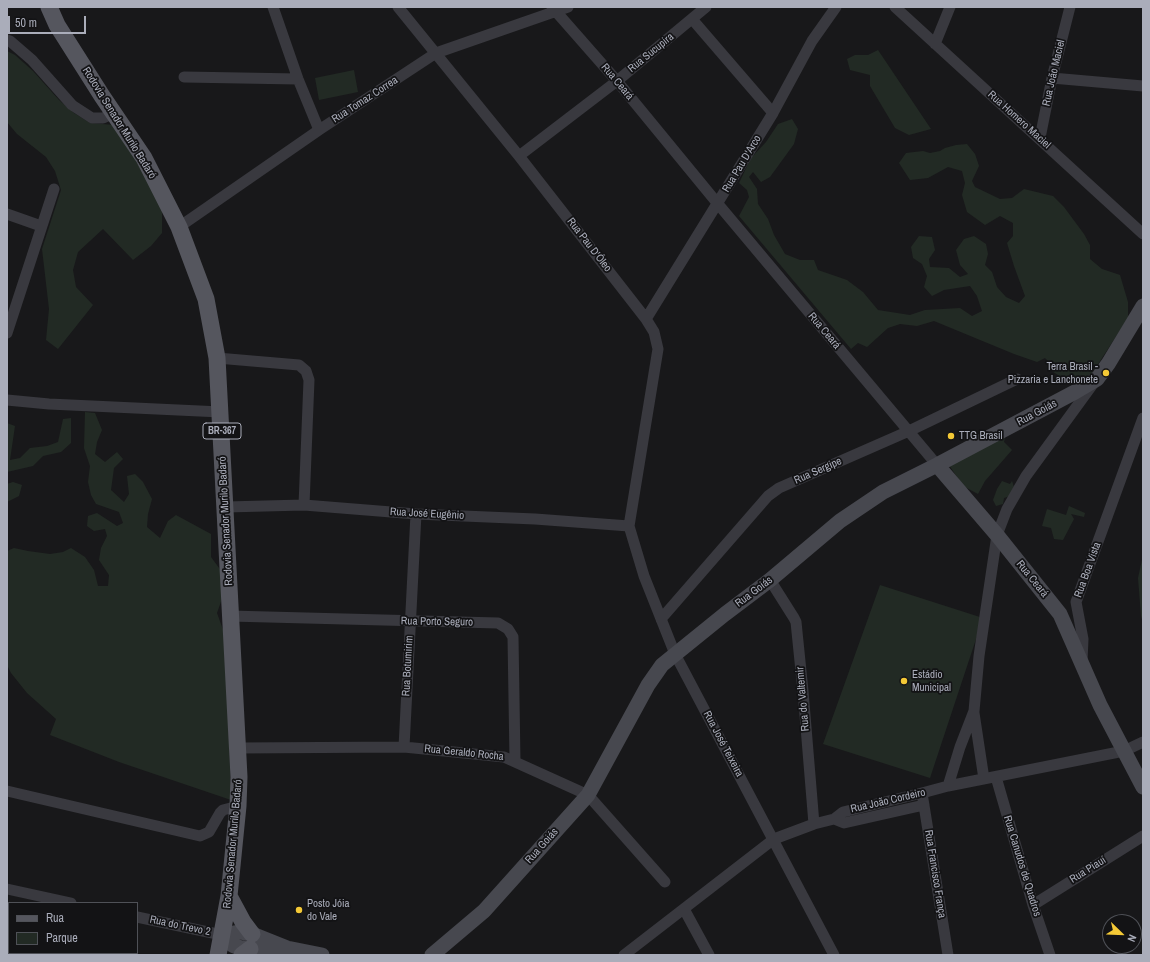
<!DOCTYPE html>
<html>
<head>
<meta charset="utf-8">
<style>
	body { margin:0 }
	#map { position:relative; width:1150px; height:962px; overflow:hidden; background:#18181a; font-family:"Archivo Narrow",sans-serif }
	canvas { display:block }
	.frame { position:absolute; inset:0; border:8px solid #aaadba; pointer-events:none }
	.legend { position:absolute; left:8px; top:902px; width:130px; height:52px; box-sizing:border-box; background:#131315; border:1px solid #4f5157; margin:0; padding:5px 7px; list-style:none; font-size:12px; color:#aaadba }
	.legend li { display:flex; align-items:center; gap:8px; height:20px }
	.legend b { width:20px; border:1px solid #4f5157 }
	.north { position:absolute; left:1102px; top:914px; width:40px; height:40px; box-sizing:border-box; background:#131315; border:1px solid #4f5157; border-radius:50%; rotate:113deg; font-size:11px; font-weight:700; line-height:16px; text-align:center; color:#aaadba }
	.north::after { content:''; display:block; margin:auto; width:14px; height:18px; background:#f4c936; clip-path:polygon(50% 0,100% 100%,50% 72%,0 100%) }
	.scale { position:absolute; left:8px; top:16px; width:78px; height:18px; box-sizing:border-box; border:2px solid #aaadba; border-top:0; padding-left:5px; font-size:12px; line-height:14px; white-space:nowrap; color:#aaadba; -webkit-text-stroke:3px #131315; paint-order:stroke }
</style>
</head>
<body>
<div id="map">
<canvas width="1150" height="962"></canvas>
<div class="frame"></div>
<ul class="legend">
<li><b style="height:5px;background:#55565e"></b>Rua</li>
<li><b style="height:11px;background:#222a24"></b>Parque</li>
</ul>
<div class="north">N</div>
<div class="scale">50 m</div>
</div>
<script>
const ctx = document.querySelector('canvas').getContext('2d');
ctx.lineJoin = 'round';
function paint(path, color) {
  ctx.fillStyle = color;
  ctx.fill(path, 'evenodd');
}
function shape(rows) {
  const path = new Path2D();
  for (const r of rows) {
    path.moveTo(r[0], r[1]);
    for (let i = 2; i < r.length; i += 2) path.lineTo(r[i], r[i + 1]);
  }
  return path;
}
function trace(path, color, width, dash) {
  ctx.strokeStyle = color;
  ctx.lineWidth = width;
  ctx.lineCap = dash ? 'butt' : 'round';
  ctx.setLineDash(dash || []);
  ctx.stroke(path);
}
function drawText(font, color, halo, rows, align = 'center') {
  ctx.font = font + ' "Archivo Narrow",sans-serif';
  ctx.lineWidth = 3.5;
  ctx.setLineDash([]);
  ctx.textBaseline = 'middle';
  ctx.strokeStyle = halo;
  ctx.fillStyle = color;
  for (const [text, x, y, turn = 0] of rows) {
    ctx.save();
    ctx.translate(x, y);
    ctx.rotate((+turn || 0) * Math.PI / 180);
    ctx.textAlign = isNaN(turn) ? turn : align;
    if (halo) ctx.strokeText(text, 0, 0);
    ctx.fillText(text, 0, 0);
    ctx.restore();
  }
}
const green = shape([
	[878,50,931,129,909,135,895,128,870,86,870,75,850,70,847,59,855,55,868,55],
	[7,51,15,55,33,71,59,100,74,113,90,123,114,125,136,159,162,209,162,233,151,246,133,260,103,229,78,252,73,270,76,287,93,305,58,349,46,340,49,309,42,249,61,190,55,171,46,157,17,134,7,122],
	[354,70,358,92,319,100,315,78],
	[792,119,798,129,794,144,770,177,761,182,753,172,749,177,757,189,758,204,768,219,774,235,785,254,800,260,814,260,818,270,847,280,863,292,878,310,910,315,925,310,960,308,972,316,982,311,977,296,970,286,944,290,932,296,924,287,927,276,922,264,913,258,911,247,919,236,932,237,935,250,929,259,930,267,949,268,960,277,968,274,960,265,956,250,964,239,974,236,986,244,988,254,985,265,992,272,997,287,1006,297,1019,303,1025,296,1014,266,1007,243,1013,236,1013,223,1000,216,985,225,967,212,962,195,965,183,962,171,948,167,928,178,910,180,899,163,906,153,923,151,930,153,940,151,945,148,956,145,967,144,975,154,979,166,972,181,975,187,1000,199,1012,198,1024,189,1053,196,1064,207,1084,234,1090,245,1090,259,1102,269,1120,275,1128,302,1128,318,1091,375,1079,383,1069,382,1047,368,1050,363,1045,358,1037,362,1014,354,934,321,917,326,900,324,888,328,867,347,858,343,851,349,739,216,749,197,747,190,739,183,751,158,766,142,778,124],
	[85,412,95,413,102,430,97,442,95,454,105,462,117,452,123,459,114,468,111,490,124,502,129,494,127,476,135,474,143,482,152,499,148,514,147,527,160,538,168,521,176,515,211,534,211,557,222,572,224,593,217,613,226,638,231,800,119,762,50,735,56,719,27,693,11,673,7,665,7,551,14,548,28,551,50,554,63,552,71,548,85,557,94,570,98,586,108,586,109,575,99,560,101,548,107,536,105,529,94,531,87,526,88,516,97,513,117,526,123,523,119,512,96,504,91,495,88,482,90,466,84,448],
	[71,418,71,443,61,452,43,456,33,466,7,472,7,423,15,426,10,460,20,458,30,448,47,446,58,442,63,419],
	[1006,433,1004,442,1012,450,985,481,978,494,963,486,947,462],
	[1002,481,1010,484,1012,481,1014,487,1010,496,1004,498,1003,504,996,506,993,500,997,489],
	[13,482,22,485,19,496,7,502,7,484],
	[1069,506,1085,513,1084,517,1071,514,1074,519,1063,540,1054,539,1051,528,1042,526,1047,509,1066,515],
	[1143,555,1143,623,1141,616,1138,578],
	[880,585,983,618,930,778,823,744]
]);
const street = shape([
	[273,7,298,79,319,130],
	[398,7,519,156,646,319,654,332,658,349,629,526,644,576,675,654,834,955],
	[552,7,617,81,718,204,937,465],
	[895,7,1143,234],
	[692,19,773,113],
	[7,40,10,41,32,60,72,105,92,118,103,118,114,113],
	[935,44,950,7],
	[184,77,298,79],
	[1052,78,1143,86],
	[1040,138,1052,78,1070,7],
	[519,156,617,81,706,7],
	[7,214,41,226],
	[179,227,319,130,436,53,568,7],
	[646,319,773,113,812,41,836,7],
	[7,333,54,189],
	[217,358,299,365,306,371,309,380,304,505],
	[7,400,49,404,221,412],
	[226,507,304,505,416,514,535,519,629,526],
	[770,580,794,618,796,622,803,691,814,824],
	[230,616,498,623,508,629,513,637,515,761],
	[661,619,768,496,779,488,909,431,1017,379],
	[1082,661,1083,639,1076,602,1143,418],
	[974,713,984,779],
	[404,747,416,514],
	[238,748,404,747,504,757,588,795,665,882],
	[996,777,1033,905,1050,955],
	[948,786,960,747,974,711,979,656,997,535,1007,509,1026,476,1093,384],
	[7,791,200,836,209,832,220,813,223,810,238,806],
	[922,793,948,955],
	[834,819,844,823,924,805],
	[7,889,71,903],
	[1033,905,1143,836],
	[684,909,709,955],
	[137,917,222,935],
	[624,955,774,839,814,824,834,819,843,812,922,793,948,786,1124,751,1143,742]
]);
const secondary = shape([
	[937,465,997,535,1060,614,1100,705,1143,787],
	[287,948,250,949,242,948,234,946,228,942,222,935,241,932,252,934,287,948,322,955],
	[432,955,484,911,588,795,648,685,662,665,725,614,770,580,840,521,883,492,937,465,1075,392,1097,379,1108,364,1143,306]
]);
const primary = shape([
	[49,7,57,25,102,96,144,158,179,227,206,299,217,358,239,777,238,806,229,896,218,955],
	[229,896,243,922,252,934],
	[242,955,250,949]
]);
const markers = [
	[1106,373,4,"#f4c936"],
	[951,436,4,"#f4c936"],
	[904,681,4,"#f4c936"],
	[299,910,4,"#f4c936"]
];
const shields = [
	[222,431,38]
];
const shieldNames = [
	["BR-367",222,431]
];
const streetNames = [
	["Rua Sucupira",651,53,-39],
	["Rua João Maciel",1054,73,-77],
	["Rua Ceará",617,82,50],
	["Rua Tomaz Correa",365,100,-33],
	["Rua Homero Maciel",1019,120,42],
	["Rodovia Senador Murilo Badaró",119,123,58],
	["Rua Pau D'Arco",742,164,-59],
	["Rua Pau D'Óleo",589,245,52],
	["Rua Ceará",824,331,50],
	["Rua Goiás",1037,413,-28],
	["Rua Sergipe",818,471,-24],
	["Rua José Eugênio",427,514,3],
	["Rodovia Senador Murilo Badaró",226,521,-93],
	["Rua Boa Vista",1088,570,-70],
	["Rua Ceará",1032,579,51],
	["Rua Goiás",754,592,-37],
	["Rua Porto Seguro",437,622,1],
	["Rua Botumirim",408,666,-87],
	["Rua do Valtemir",803,699,-95],
	["Rua José Teixeira",723,744,62],
	["Rua Geraldo Rocha",464,753,6],
	["Rua João Cordeiro",888,801,-13],
	["Rodovia Senador Murilo Badaró",233,844,-85],
	["Rua Goiás",542,846,-48],
	["Rua Canudos de Quadros",1022,866,73],
	["Rua Piauí",1088,870,-32],
	["Rua Francisco França",935,874,81],
	["Rua do Trevo 2",180,926,12]
];
const poiNames = [
	["Terra Brasil -",1098,367,"right"],
	["Pizzaria e Lanchonete",1098,380,"right"],
	["TTG Brasil",959,436],
	["Estádio",912,675],
	["Municipal",912,688],
	["Posto Jóia",307,904],
	["do Vale",307,917]
];
paint(green, '#222a24');
trace(street, '#39393f', 11);
trace(secondary, '#47484f', 15);
trace(primary, '#55565e', 17);
for (const [x, y, r, color] of markers) {
  const dot = new Path2D();
  dot.arc(x, y, r, 0, 2 * Math.PI);
  ctx.fillStyle = color;
  ctx.fill(dot);
  trace(dot, '#131315', 1.5);
}
for (const [x, y, w] of shields) {
  const box = new Path2D();
  box.roundRect(x - w / 2, y - 8, w, 16, 3);
  ctx.fillStyle = '#131315';
  ctx.fill(box);
  trace(box, '#aaadba', 1);
}
drawText('bold 10px', '#aaadba', null, shieldNames);
drawText('11px', '#aaadba', '#131315', streetNames);
drawText('11px', '#aaadba', '#131315', poiNames, 'left');
</script>
</body>
</html>
